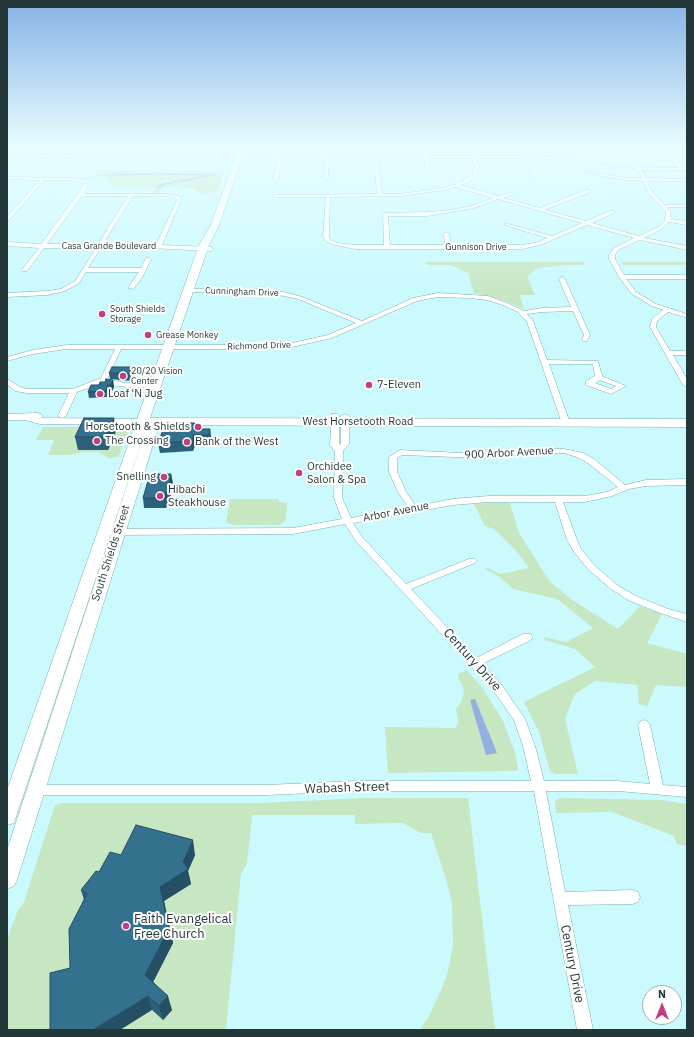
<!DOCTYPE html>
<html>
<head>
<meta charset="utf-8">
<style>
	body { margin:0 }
	#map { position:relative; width:694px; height:1037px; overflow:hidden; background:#cafafe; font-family:"IBM Plex Sans",sans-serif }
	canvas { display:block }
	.frame { position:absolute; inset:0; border:8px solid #253839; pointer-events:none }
	.north { position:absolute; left:642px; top:985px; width:40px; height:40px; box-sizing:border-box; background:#fff; border:1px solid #a8afb0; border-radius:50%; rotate:0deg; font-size:11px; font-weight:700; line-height:16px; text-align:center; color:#253839 }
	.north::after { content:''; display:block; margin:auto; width:14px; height:18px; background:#c23d81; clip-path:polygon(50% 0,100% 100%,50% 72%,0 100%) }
</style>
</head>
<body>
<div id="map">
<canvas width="694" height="1037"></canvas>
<div class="frame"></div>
<div class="north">N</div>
</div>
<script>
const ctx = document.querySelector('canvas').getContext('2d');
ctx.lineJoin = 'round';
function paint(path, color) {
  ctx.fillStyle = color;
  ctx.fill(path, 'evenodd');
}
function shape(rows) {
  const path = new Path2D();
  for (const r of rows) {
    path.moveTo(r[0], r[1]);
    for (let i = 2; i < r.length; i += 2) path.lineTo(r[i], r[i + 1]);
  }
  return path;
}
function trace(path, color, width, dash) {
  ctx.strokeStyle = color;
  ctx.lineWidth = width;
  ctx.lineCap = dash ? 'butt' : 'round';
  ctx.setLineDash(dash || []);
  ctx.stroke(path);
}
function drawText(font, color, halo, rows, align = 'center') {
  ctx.font = font + ' "IBM Plex Sans",sans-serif';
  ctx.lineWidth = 4;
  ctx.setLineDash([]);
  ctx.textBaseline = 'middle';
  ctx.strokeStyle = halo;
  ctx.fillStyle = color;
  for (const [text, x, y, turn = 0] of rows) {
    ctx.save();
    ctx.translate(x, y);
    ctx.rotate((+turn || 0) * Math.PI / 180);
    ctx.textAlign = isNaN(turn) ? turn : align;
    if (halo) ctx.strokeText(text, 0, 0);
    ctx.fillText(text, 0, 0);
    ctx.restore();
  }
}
const green = shape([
	[92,170,160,171,224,171,217,192,202,194,195,189,180,187,162,187,159,193,154,193,157,187,111,187,112,184,104,176,85,180,82,179,103,174],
	[425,262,584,262,585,265,566,265,538,268,527,276,535,295,520,295,524,309,502,300,474,293,468,273,450,265,427,265],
	[621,262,687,262,687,265,622,265],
	[43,427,125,427,129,428,119,455,118,457,109,458,98,452,83,452,70,455,48,455,54,440,36,440],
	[230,499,279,499,279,502,287,503,286,519,281,525,232,525,226,522],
	[490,503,510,503,519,533,550,582,571,599,618,629,640,606,662,614,647,643,687,654,687,687,656,685,647,706,639,704,637,685,595,681,575,694,565,719,578,774,555,774,550,771,539,732,524,702,595,667,575,649,545,640,544,637,566,642,593,628,557,599,513,589,497,575,485,569,487,567,500,574,529,568,518,553,494,529,485,526,474,504],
	[466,670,482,687,503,721,515,752,518,769,516,771,388,773,385,727,455,728,458,723,456,709,461,702,464,694,463,686,459,680,458,674],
	[364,798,468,798,495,1030,419,1030,428,1018,442,988,447,975,453,946,452,904,446,879,431,833,421,833,403,823,355,824,355,815,252,815,247,864,241,874,226,1030,120,1030,152,1010,163,1020,149,990,173,943,164,901,190,884,186,877,75,982,56,1030,7,1030,7,939,18,910,24,902,55,805,61,803,259,803],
	[560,798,662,800,687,804,687,846,677,844,674,836,612,812,556,813,555,801]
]);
const water = shape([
	[475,699,497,753,486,755,470,700]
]);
const stream = shape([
	[106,175,156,174],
	[158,187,165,184,214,175,160,174]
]);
const minor = shape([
	[279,147,283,147,282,155,325,155,326,147,330,147,330,155,374,155,373,147,377,147,378,155,423,156,422,147,426,147,428,156,471,156,468,147,472,147,475,156,527,156,526,154,528,153,531,156,563,158,628,167,678,168,671,159,675,158,683,168,687,168,687,170,642,170,646,178,687,179,687,181,647,181,651,190,664,205,687,205,687,207,667,207,670,212,671,219,687,221,687,225,669,222,662,229,644,238,687,246,687,250,640,240,618,250,615,255,615,259,624,275,687,275,687,279,626,279,636,292,656,304,687,314,687,318,668,312,657,321,656,327,670,351,687,351,687,355,673,355,687,379,687,387,683,385,650,327,652,319,663,310,652,306,632,294,619,277,609,259,609,255,614,248,634,238,587,225,543,244,522,249,355,249,335,245,327,242,323,237,326,197,275,197,273,196,275,195,377,194,374,158,329,158,328,179,326,180,324,179,325,158,282,158,278,180,276,181,274,180,277,158,7,157,7,155,278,155,279,147],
	[378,158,424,158,426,171,428,172,430,171,428,158,472,158,475,166,473,174,463,181,444,188,400,194,382,194,378,158],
	[476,158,528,158,532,166,532,171,528,176,530,177,536,171,536,166,532,158,563,160,638,169,642,178,627,178,587,172,585,173,627,180,643,181,647,191,666,212,665,220,658,227,639,236,592,223,614,213,614,211,610,211,586,221,545,210,590,192,590,190,586,190,540,208,503,198,513,194,513,192,498,196,460,185,467,183,477,175,479,166,476,158],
	[455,187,493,198,471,206,451,210,428,212,383,213,384,245,355,245,338,243,331,240,329,237,330,197,400,196,445,190,455,187],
	[498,199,582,223,552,236,505,223,505,225,547,238,539,242,522,245,451,245,449,234,446,232,443,234,446,245,390,245,388,216,428,216,474,208,498,199],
	[523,147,565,147,565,148,563,149,525,149,523,147],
	[7,177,70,178,81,180,88,185,84,194,165,194,179,196,181,200,162,245,211,247,214,249,211,251,149,248,101,248,88,268,141,268,146,258,150,258,151,259,142,278,133,289,128,288,139,272,86,272,79,283,65,291,48,295,7,297,7,293,48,291,61,289,75,281,96,248,44,248,27,271,23,271,22,270,39,248,7,246,7,242,41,244,84,185,80,182,70,180,45,180,7,222,7,217,40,180,7,179,7,177],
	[82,196,128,196,98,244,47,244,82,196],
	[133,196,165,196,175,198,177,200,156,245,103,244,133,196],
	[562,277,565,279,590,335,587,341,583,341,582,340,584,335,573,311,542,312,527,314,533,321,547,360,598,361,602,376,626,386,611,394,586,385,586,381,595,376,593,364,549,364,570,423,566,425,562,423,527,322,518,312,503,305,487,300,470,298,438,297,417,301,332,338,292,347,270,349,121,349,107,380,127,383,158,383,158,387,127,387,100,384,77,392,66,416,62,418,58,416,69,393,27,393,15,391,7,384,7,379,20,387,27,389,71,389,78,387,101,378,115,349,67,349,33,354,7,361,7,357,33,350,67,345,270,345,292,343,328,335,356,323,298,299,284,296,261,293,186,292,185,291,188,289,261,289,284,292,302,297,362,321,413,298,438,293,488,296,507,303,524,311,542,308,571,307,559,279,562,277],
	[600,380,616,386,611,389,595,383,600,380],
	[332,414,338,414,339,416,339,445,341,443,341,416,345,414,349,416,349,444,343,451,342,498,351,518,408,507,398,492,389,472,389,457,400,450,482,454,540,449,564,449,583,453,594,459,625,485,646,480,687,479,687,485,646,486,629,489,612,496,585,502,563,502,577,540,581,549,594,565,617,585,636,596,668,609,687,614,687,622,660,613,628,600,611,589,588,569,574,552,567,540,555,502,489,502,453,505,353,523,362,537,406,584,469,559,475,559,477,561,475,563,411,589,476,658,523,634,531,634,532,637,531,640,482,664,501,684,525,719,535,746,544,781,618,781,650,784,638,725,640,722,644,720,648,722,650,725,663,785,687,787,687,797,618,791,546,791,565,892,633,890,638,892,640,897,638,902,633,904,568,905,593,1030,577,1030,534,791,356,791,267,795,34,795,30,794,28,790,30,786,34,785,267,785,356,781,531,781,523,746,514,720,493,690,356,541,345,524,293,534,104,535,99,532,104,529,293,528,342,519,334,498,335,451,330,445,332,414],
	[540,453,564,453,577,457,588,463,618,487,607,492,585,496,489,496,453,499,416,506,406,492,397,472,397,458,402,455,482,458,540,453]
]);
const secondary = shape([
	[37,413,41,414,43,416,41,418,142,419,148,422,16,817,14,823,7,825,7,790,135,425,40,424,25,420,7,420,7,414,37,413],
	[154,419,160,422,17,880,14,886,7,889,7,850,148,422,154,419]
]);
const primary = shape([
	[239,147,246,147,218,228,209,245,150,418,687,419,687,427,137,425,136,422,199,245,210,227,239,147]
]);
const wall = shape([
	[109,373,134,373,131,381,110,379],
	[113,380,114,387,112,391,109,392,107,397,89,398,88,392,99,385],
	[196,429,210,429,211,439,210,445,195,445,193,451,160,453,158,443],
	[116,431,108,450,78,450,75,437],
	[171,474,173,484,169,502,168,502,166,508,144,508,143,498],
	[121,855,195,855,188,871,191,884,164,901,173,943,153,982,172,1010,163,1020,152,1010,70,968,84,900,81,890,99,872]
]);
const shadedWall = shape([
	[133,367,134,373,131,381,130,374],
	[113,380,114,387,112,391,111,385],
	[108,385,109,392,107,397,106,391],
	[114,418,116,431,108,450,106,437],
	[195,423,196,433,193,429],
	[210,429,211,439,210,445,209,435],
	[193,435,195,445,193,451,192,441],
	[171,474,173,484,169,502,168,492],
	[166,492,168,502,166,508,165,498],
	[193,840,195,855,188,871,191,884,164,901,173,943,149,990,145,975,160,887,183,862],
	[148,996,152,1010,120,1030,94,1030,94,1029],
	[168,996,172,1010,163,1020,159,1006]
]);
const building = shape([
	[112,367,133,367,130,374,109,373,112,367],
	[106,379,113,380,111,385,108,385,106,391,88,392,91,385,99,385,100,382,105,382,106,379],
	[84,418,114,418,106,437,75,437,84,418],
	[178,423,195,423,193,429,210,429,209,435,193,435,192,441,158,443,163,430,178,423],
	[150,474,171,474,168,492,166,492,165,498,143,498,150,474],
	[136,825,193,840,183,862,188,869,160,887,169,929,145,975,168,996,159,1006,148,996,94,1029,94,1030,50,1030,50,973,70,968,69,929,87,894,81,890,96,871,99,872,110,852,121,855,136,825]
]);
const markers = [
	[102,314,4,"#c23d81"],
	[148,335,4,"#c23d81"],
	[123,376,4,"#c23d81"],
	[369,385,4,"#c23d81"],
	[100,394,4,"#c23d81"],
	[198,427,4,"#c23d81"],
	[97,441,4,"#c23d81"],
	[187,442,4,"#c23d81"],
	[299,473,4,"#c23d81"],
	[164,477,4,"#c23d81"],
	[160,496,4,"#c23d81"],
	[126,926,4,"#c23d81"]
];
const farStreetnames = [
	["Casa Grande Boulevard",109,246],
	["Gunnison Drive",476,247],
	["Cunningham Drive",242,292,2],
	["Richmond Drive",259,346,-2]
];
const farPoinames = [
	["South Shields",110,309],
	["Storage",110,319],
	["Grease Monkey",156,335],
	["20/20 Vision",131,371],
	["Center",131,381]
];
const poiNames = [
	["7-Eleven",377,385],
	["Loaf 'N Jug",108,394],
	["Horsetooth & Shields",190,427,"right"],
	["The Crossing",105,441],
	["Bank of the West",195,442],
	["Orchidee",307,467],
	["Salon & Spa",307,480],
	["Snelling",156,477,"right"],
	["Hibachi",168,490],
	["Steakhouse",168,503]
];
const streetNames = [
	["West Horsetooth Road",358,422],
	["900 Arbor Avenue",509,453,-3],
	["Arbor Avenue",396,512,-11],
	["South Shields Street",111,553,-72]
];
const nearStreetnames = [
	["Century Drive",472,660,48],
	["Wabash Street",347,788,-2],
	["Century Drive",572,964,79]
];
const nearPoinames = [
	["Faith Evangelical",134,919],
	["Free Church",134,934]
];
paint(green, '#c7e7c3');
paint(water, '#94afe1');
trace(stream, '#94afe1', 1.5);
trace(minor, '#7fadb1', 1);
trace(secondary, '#7fadb1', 1);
trace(primary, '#7fadb1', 1);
paint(minor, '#fff');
paint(secondary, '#fff');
paint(primary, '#fff');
paint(wall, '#2d617b');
paint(shadedWall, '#244f64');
paint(building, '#34718f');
trace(building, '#244f64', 1);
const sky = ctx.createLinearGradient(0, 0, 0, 292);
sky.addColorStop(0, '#86b2e5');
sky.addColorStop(0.5, '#e7fdff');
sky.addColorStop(1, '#e7fdff00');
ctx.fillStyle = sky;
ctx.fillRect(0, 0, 694, 292);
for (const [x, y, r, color] of markers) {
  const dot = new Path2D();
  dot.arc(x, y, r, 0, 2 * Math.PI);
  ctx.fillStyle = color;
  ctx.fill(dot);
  trace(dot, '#fff', 1.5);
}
drawText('9px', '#253839', '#fff', farStreetnames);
drawText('9px', '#253839', '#fff', farPoinames, 'left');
drawText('11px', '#253839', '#fff', poiNames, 'left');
drawText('11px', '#253839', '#fff', streetNames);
drawText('13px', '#253839', '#fff', nearStreetnames);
drawText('13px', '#253839', '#fff', nearPoinames, 'left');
</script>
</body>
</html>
